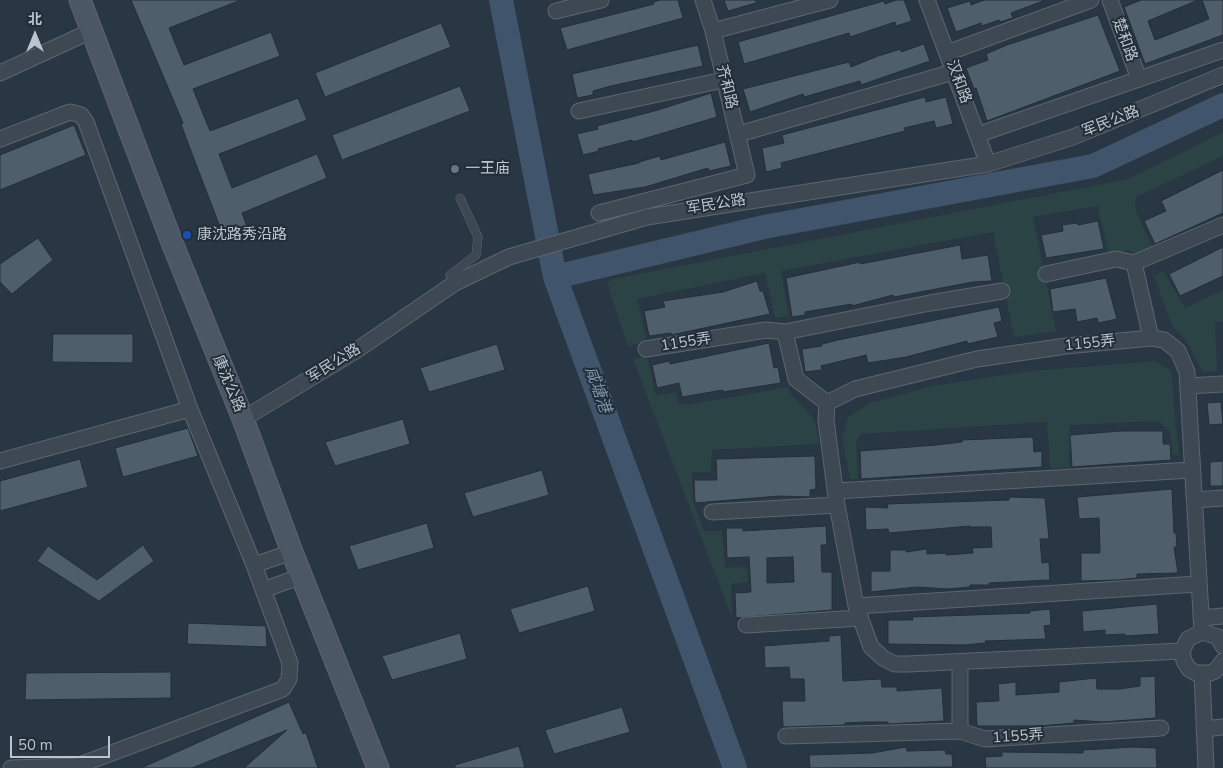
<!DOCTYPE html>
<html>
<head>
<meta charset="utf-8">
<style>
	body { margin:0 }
	#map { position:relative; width:1223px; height:768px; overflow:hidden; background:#293643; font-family:"Nunito Sans","Noto Sans SC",sans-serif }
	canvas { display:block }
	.north { position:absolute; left:10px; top:10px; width:50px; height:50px; -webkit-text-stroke:4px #222d38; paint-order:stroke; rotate:0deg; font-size:14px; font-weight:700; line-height:20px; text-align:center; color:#bbc3cc }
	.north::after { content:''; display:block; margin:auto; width:18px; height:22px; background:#bbc3cc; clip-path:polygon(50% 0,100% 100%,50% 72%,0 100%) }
	.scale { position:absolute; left:10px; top:736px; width:100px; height:22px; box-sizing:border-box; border:2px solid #bbc3cc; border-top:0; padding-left:6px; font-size:15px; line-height:18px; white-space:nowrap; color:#bbc3cc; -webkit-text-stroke:4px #222d38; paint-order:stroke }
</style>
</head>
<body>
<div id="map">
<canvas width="1223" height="768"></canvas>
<div class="north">北</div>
<div class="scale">50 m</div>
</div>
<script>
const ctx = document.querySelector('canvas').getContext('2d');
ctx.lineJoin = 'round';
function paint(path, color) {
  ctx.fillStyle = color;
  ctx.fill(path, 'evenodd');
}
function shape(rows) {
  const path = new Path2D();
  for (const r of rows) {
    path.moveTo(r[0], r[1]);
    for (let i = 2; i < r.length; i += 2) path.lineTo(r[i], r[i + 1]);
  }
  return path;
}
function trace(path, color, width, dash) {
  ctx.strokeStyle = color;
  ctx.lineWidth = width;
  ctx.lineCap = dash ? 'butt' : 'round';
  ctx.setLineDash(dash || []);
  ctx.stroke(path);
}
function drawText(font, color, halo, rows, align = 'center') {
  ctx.font = font + ' "Nunito Sans","Noto Sans SC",sans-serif';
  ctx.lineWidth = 4;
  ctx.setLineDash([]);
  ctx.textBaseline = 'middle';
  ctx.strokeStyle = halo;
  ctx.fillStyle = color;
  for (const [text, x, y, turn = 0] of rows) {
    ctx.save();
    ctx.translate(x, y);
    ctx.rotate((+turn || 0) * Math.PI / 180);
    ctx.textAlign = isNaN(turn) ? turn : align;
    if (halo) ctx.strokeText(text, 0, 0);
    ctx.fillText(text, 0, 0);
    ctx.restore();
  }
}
const green = shape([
	[1223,132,1223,156,1136,197,1135,209,1153,249,1139,256,1128,250,1109,254,1098,206,1033,217,1056,331,1014,337,993,232,781,271,789,316,775,318,765,273,637,299,647,342,628,346,607,283,613,279,1128,179],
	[1163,271,1185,308,1223,290,1223,322,1215,322,1217,371,1203,372,1187,342,1172,326,1154,276],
	[647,356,656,396,676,392,678,403,686,405,788,387,791,394,812,417,816,425,819,444,712,450,711,472,692,472,693,501,704,531,722,531,725,568,747,567,748,582,731,584,732,618,633,359],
	[1155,361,1171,371,1179,456,1172,454,1171,432,1158,421,1070,425,1069,468,1050,468,1047,422,861,434,856,442,858,479,850,479,842,439,848,417,870,403,932,386,1030,371]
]);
const river = shape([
	[501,0,555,277,735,768],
	[555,277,764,227,1093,166,1223,105]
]);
const building = shape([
	[131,0,241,0,169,28,184,65,271,32,280,56,193,89,210,131,298,98,307,120,219,154,232,188,317,154,327,178,242,213,248,230,225,240,186,138,181,124,183,123,131,0],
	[660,0,678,0,683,18,567,50,560,28,654,4,653,2,660,0],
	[724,0,756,0,756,3,728,11,724,0],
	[896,0,904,0,912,21,896,26,895,22,850,37,849,33,744,64,738,42,884,1,885,4,896,0],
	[984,0,1043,0,1043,1,1011,13,1013,18,1000,22,999,20,982,26,981,23,956,32,947,8,970,1,971,5,984,0],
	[1141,0,1198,0,1148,21,1155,40,1209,19,1202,0,1223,0,1223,35,1145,64,1124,7,1141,0],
	[1098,15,1120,71,987,121,976,88,974,89,966,68,988,60,986,54,1007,45,1098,15],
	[441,23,451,47,325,97,315,73,441,23],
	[924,44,930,61,861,85,860,81,804,97,803,94,750,112,743,89,849,62,851,67,878,56,901,49,901,52,924,44],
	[698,45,703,66,611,86,593,91,593,95,577,98,572,74,698,45],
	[460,86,470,111,342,160,332,135,460,86],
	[711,93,717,117,633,142,632,140,598,149,599,151,583,155,577,134,598,129,597,126,658,110,711,93],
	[925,97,926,102,946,97,953,124,936,128,934,121,904,128,905,131,781,163,782,168,766,172,762,148,784,143,782,135,925,97],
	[74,125,86,155,0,190,0,155,74,125],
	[725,142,731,166,709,171,708,168,645,187,593,195,588,174,639,163,639,162,660,156,661,160,725,142],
	[1223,170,1223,213,1155,244,1144,221,1166,211,1161,201,1223,170],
	[1098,221,1104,249,1046,258,1041,235,1063,231,1062,225,1077,223,1078,225,1098,221],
	[38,238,53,260,12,294,0,282,0,264,38,238],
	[960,245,962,259,988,255,992,281,973,282,894,297,893,295,852,306,852,304,805,312,805,315,792,317,786,278,860,262,860,264,960,245],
	[1223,247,1223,276,1180,296,1169,274,1223,247],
	[1106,278,1117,319,1098,323,1097,318,1077,322,1075,309,1053,312,1050,289,1106,278],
	[757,281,760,291,763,291,770,314,671,335,671,333,649,336,644,311,665,307,663,301,723,292,757,281],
	[999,307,1002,321,994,323,998,337,967,344,967,341,906,357,868,363,866,355,821,366,822,370,805,372,802,349,822,346,822,344,838,340,999,307],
	[53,334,133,334,133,363,52,362,53,334],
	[769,343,774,368,778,367,781,383,723,392,723,390,682,397,679,383,657,388,652,365,669,361,670,364,769,343],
	[497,344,505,370,429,392,420,368,497,344],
	[1221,402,1223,424,1209,425,1207,403,1221,402],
	[403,419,410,444,335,466,325,442,403,419],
	[188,428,198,456,123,477,115,448,188,428],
	[1121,431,1163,431,1163,444,1170,444,1171,460,1072,467,1070,435,1121,431],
	[1033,437,1034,452,1042,451,1042,467,861,479,860,451,936,445,962,442,962,440,1033,437],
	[815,456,816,489,810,490,810,497,779,496,695,503,694,480,717,480,716,459,815,456],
	[80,459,88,487,0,511,0,481,80,459],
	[1223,461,1223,486,1210,486,1210,462,1223,461],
	[542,470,549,495,473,517,464,493,542,470],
	[1172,489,1174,533,1176,533,1177,547,1174,547,1178,573,1137,574,1137,578,1117,580,1081,581,1081,553,1100,553,1099,518,1079,519,1077,497,1172,489],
	[1009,497,1045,498,1049,539,1040,539,1042,563,1049,562,1050,580,989,583,989,585,970,585,970,587,948,589,916,587,871,592,871,571,890,571,890,550,906,550,906,552,927,549,927,554,946,553,946,555,973,553,972,548,992,547,991,527,970,527,970,526,889,533,888,529,866,530,865,507,888,508,887,504,1009,500,1009,497],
	[427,523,434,548,358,570,349,546,427,523],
	[826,526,827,545,821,545,822,572,832,572,832,610,736,618,735,593,751,592,749,557,727,558,726,528,743,528,743,531,826,526],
	[793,557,794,582,767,583,767,558,793,557],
	[143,545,154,561,99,601,37,561,48,546,97,580,143,545],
	[588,586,595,611,519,633,510,609,588,586],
	[1157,604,1159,634,1125,636,1125,634,1105,635,1105,630,1083,632,1082,611,1157,604],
	[1050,609,1051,625,1044,626,1046,639,985,641,986,643,964,645,888,644,888,620,913,620,912,617,1030,613,1030,611,1050,609],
	[188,623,266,626,267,647,187,644,188,623],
	[460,633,467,659,392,680,382,656,460,633],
	[841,635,843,681,881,679,882,687,897,687,897,691,942,688,944,721,888,724,888,722,865,722,845,723,845,725,783,727,782,701,805,701,804,679,790,679,789,667,765,668,764,646,829,641,829,636,841,635],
	[171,672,171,698,25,700,26,673,171,672],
	[1155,676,1156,718,1103,722,1074,720,1074,723,1039,726,977,726,976,702,999,701,998,684,1016,682,1016,695,1059,692,1059,682,1096,678,1097,689,1120,689,1140,686,1140,677,1155,676],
	[289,702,303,734,306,733,318,768,244,768,287,730,192,768,141,768,289,702],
	[622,707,630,732,554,754,545,730,622,707],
	[519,746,525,768,455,768,455,765,519,746],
	[906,747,907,751,945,750,946,754,952,754,953,767,810,768,809,755,872,753,906,747],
	[1133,747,1156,748,1157,768,986,768,985,757,1002,756,1002,752,1083,753,1083,750,1133,747]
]);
const lane = shape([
	[455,283,450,275,476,255,478,237,460,198]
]);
const street = shape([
	[927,0,988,164],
	[1110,0,1139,79],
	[556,11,601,0],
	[713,31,830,0],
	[947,53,1091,0],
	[0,73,91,31],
	[579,111,723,80],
	[739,134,953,72],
	[977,135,1223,50],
	[0,139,70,112,81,115,86,122,190,409,254,565,290,663,289,679,283,689,77,766,11,768],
	[599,213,747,175,713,31,703,0],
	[1046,274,1116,259,1134,263],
	[785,332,796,379,827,403],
	[1151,338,1134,263,1223,225],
	[646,349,766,330,785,332,930,303,1002,291],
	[1188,386,1223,384],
	[243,419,357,350,455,283,509,257,647,217,988,164,1073,137,1223,75],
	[0,461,190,409],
	[836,491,1192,470],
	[1195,500,1223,498],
	[712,512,837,505],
	[254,565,292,552],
	[263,590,302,576],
	[856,606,1198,584],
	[1201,618,1223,616],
	[746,625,860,618],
	[1223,646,1218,637,1202,632,1188,639,1182,651,1184,661,1189,669,1196,673,1210,673,1215,671,1223,661],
	[1182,651,908,664,895,664,883,658,871,647,856,606,837,505,826,420,827,403,855,389,977,359,1066,346,1151,338,1164,340,1178,351,1187,372,1202,632],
	[1202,674,1206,768],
	[1204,729,1223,727],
	[960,731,960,662],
	[786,736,960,731,985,739,1161,728]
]);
const secondary = shape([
	[80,0,171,240,243,419,292,552,378,768]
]);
const markers = [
	[455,169,5,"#6b7280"],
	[187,235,5,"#1a4fb4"]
];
const streetNames = [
	["楚和路",1124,40,70],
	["汉和路",958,82,70],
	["齐和路",726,87,76],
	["军民公路",1111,122,-21],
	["军民公路",716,205,-9],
	["1155弄",686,343,-9],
	["1155弄",1090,344,-6],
	["军民公路",334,364,-32],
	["康沈公路",228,384,67],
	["1155弄",1018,737,-4]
];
const poiNames = [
	["一王庙",465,169],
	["康沈路秀沿路",197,235]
];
const waterNames = [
	["咸塘港",597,390,70]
];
paint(green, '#2b4344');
trace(river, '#40556b', 24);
paint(building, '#4f5e6b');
trace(building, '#242f3a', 1);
trace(lane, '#5c6670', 9);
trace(street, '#5c6670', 17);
trace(secondary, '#5c6670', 23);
trace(lane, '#3d4853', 8);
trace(street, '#3d4853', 15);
trace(secondary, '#4c5766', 21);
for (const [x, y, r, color] of markers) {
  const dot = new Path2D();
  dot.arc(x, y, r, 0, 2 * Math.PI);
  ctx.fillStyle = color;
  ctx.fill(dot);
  trace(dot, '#222d38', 2);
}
drawText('15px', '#bbc3cc', '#222d38', streetNames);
drawText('15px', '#bbc3cc', '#222d38', poiNames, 'left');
drawText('italic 16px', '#7d96ad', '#222d38', waterNames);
</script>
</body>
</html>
